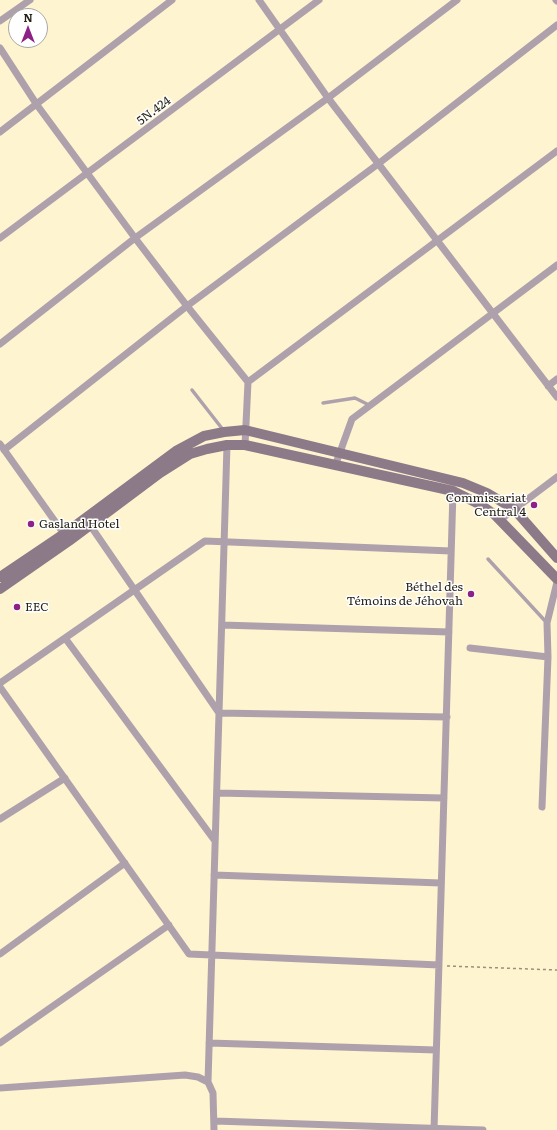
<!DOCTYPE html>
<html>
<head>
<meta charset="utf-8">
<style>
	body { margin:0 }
	#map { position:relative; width:557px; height:1130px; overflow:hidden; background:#fef5d0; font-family:Literata,serif }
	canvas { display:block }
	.north { position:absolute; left:8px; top:8px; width:40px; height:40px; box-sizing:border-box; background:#fff; border:1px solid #a8a7a2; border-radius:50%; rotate:0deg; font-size:11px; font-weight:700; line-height:16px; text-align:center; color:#262316 }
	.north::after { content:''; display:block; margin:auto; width:14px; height:18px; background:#8d2185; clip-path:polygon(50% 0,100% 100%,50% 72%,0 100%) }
</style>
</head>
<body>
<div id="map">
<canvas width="557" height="1130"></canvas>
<div class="north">N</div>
</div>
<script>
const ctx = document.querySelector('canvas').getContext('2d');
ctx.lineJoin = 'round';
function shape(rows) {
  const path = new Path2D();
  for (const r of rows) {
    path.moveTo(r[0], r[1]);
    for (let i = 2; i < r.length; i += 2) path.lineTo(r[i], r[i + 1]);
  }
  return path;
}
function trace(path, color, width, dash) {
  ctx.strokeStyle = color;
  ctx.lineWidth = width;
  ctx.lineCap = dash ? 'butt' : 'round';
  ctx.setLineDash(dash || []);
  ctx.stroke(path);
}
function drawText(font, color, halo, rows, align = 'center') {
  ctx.font = font + ' Literata,serif';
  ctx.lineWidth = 3;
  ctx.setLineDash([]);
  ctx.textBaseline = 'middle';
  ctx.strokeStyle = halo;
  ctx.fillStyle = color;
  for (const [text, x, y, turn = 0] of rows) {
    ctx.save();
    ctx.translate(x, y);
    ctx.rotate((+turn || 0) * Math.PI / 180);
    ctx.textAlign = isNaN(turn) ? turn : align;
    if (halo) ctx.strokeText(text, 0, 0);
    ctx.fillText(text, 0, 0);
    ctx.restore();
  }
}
const path = shape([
	[447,966,557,970]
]);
const lane = shape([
	[192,390,224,431],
	[323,403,355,398,369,405],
	[488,559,547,623]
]);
const street = shape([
	[259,0,328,98,557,397],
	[556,0,557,1],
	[0,21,30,0],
	[0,48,37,105,135,238,187,306,248,382,245,445],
	[0,132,172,0],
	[0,238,319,0],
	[0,344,135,238,328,98,457,0],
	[248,382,557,151],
	[548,386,557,379],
	[0,444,64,534],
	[4,450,187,306,378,164,557,25],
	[335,466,352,419,557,265],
	[500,520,557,477],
	[90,525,219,713,447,717],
	[222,625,449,632],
	[65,638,215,841],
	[470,648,548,657],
	[0,683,205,541,451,551],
	[0,687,189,954,439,965],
	[217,793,444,798],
	[542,807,548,657,547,623,557,582],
	[0,819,65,778],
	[214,875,441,883],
	[0,954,125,863],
	[0,1043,169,925],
	[209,1043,436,1050],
	[0,1088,185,1075,198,1077,208,1082],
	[215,1121,483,1130],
	[214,1130,213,1093,208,1082,227,445],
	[434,1130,453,491]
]);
const secondary = shape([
	[0,577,64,534,176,451,204,436,224,432,245,430,463,483,487,493,514,509,557,558],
	[0,589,69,541,160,473,190,454,207,449,227,445,245,445,453,491,481,505,495,515,557,579]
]);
const markers = [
	[534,505,4,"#8d2185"],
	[31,524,4,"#8d2185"],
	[471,594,4,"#8d2185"],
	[17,607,4,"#8d2185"]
];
const streetNames = [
	["5N.424",154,111,-37]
];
const poiNames = [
	["Commissariat",526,498],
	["Central 4",526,512],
	["Gasland Hotel",39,524,"left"],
	["Béthel des",463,587],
	["Témoins de Jéhovah",463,601],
	["EEC",25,607,"left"]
];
trace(path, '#979177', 1.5, [3, 3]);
trace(lane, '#afa1ac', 3.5);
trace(street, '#afa1ac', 7);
trace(secondary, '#8d7a89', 10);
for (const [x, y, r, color] of markers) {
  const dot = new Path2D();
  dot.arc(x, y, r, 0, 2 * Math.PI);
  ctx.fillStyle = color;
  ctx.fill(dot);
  trace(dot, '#fff', 1.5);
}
drawText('12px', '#262316', '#fff', streetNames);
drawText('12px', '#262316', '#fff', poiNames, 'right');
</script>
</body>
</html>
